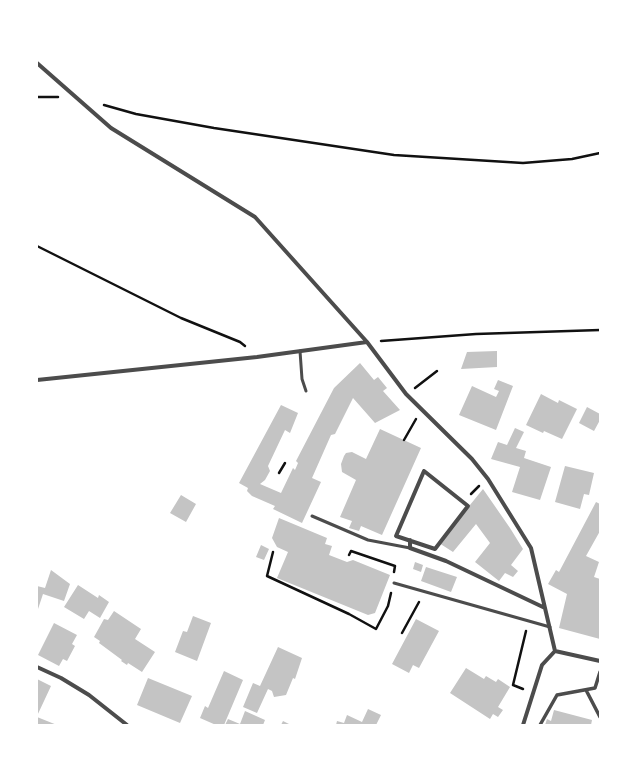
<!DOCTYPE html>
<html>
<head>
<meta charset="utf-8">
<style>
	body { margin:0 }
	#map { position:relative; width:637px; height:762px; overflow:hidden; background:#fff; font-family:"Zilla Slab",serif }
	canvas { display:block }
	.frame { position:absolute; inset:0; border:38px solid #fff; pointer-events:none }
</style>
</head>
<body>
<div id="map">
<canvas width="637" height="762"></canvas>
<div class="frame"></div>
</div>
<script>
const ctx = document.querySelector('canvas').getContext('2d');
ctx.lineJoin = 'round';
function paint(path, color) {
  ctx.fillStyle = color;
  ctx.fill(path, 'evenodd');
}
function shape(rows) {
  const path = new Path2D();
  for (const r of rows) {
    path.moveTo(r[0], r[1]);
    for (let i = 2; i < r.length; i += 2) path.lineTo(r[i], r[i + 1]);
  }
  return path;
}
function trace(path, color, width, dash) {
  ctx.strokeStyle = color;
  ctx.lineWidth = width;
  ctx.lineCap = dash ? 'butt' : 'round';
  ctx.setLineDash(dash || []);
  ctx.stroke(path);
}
const building = shape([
	[497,351,497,367,461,369,467,352],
	[360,363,374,380,378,377,387,388,383,391,400,410,375,423,353,398,335,434,331,435,312,478,321,482,302,523,273,509,275,506,252,496,247,491,248,488,239,483,281,405,298,413,290,433,285,430,268,466,270,471,265,480,260,484,281,493,293,468,295,470,298,463,296,461,334,388],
	[498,380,513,386,496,430,459,415,472,386,496,397,499,391,494,389],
	[541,394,558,403,559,400,577,409,562,439,544,431,543,433,526,425],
	[587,407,600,414,600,420,594,431,579,423],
	[515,428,524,432,516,448,526,451,524,458,551,467,540,500,512,492,520,467,491,459,498,442,507,445],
	[380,429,421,448,382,535,361,526,359,531,349,528,352,521,340,517,356,480,342,472,341,464,344,456,346,453,352,452,366,459],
	[565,466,594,473,589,495,584,494,580,509,555,502],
	[483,489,510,528,523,549,511,565,518,571,513,577,505,573,499,581,475,562,490,543,476,524,453,552,439,543],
	[181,495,196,504,186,522,170,513],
	[596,502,600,504,600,531,586,556,599,562,594,577,600,579,600,639,559,628,567,594,548,584,556,570,559,572],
	[279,518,327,538,325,544,332,546,329,555,347,562,353,560,390,575,375,613,368,615,277,578,288,552,277,547,272,538],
	[261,545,269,549,264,560,256,557],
	[415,562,423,565,421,572,413,569],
	[426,567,457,577,451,592,421,581],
	[51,570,70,584,64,601,43,594,37,612,37,586,45,588],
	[78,585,98,598,99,595,109,602,100,618,89,611,84,619,64,607],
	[114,611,141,629,135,639,155,652,142,672,128,663,127,665,121,661,122,660,99,643,100,641,94,637,104,619,108,620],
	[193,616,211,623,197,661,175,652,183,631,187,632],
	[416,619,439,631,419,668,413,665,409,673,392,664],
	[54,623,77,635,72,644,75,646,67,661,63,659,59,666,38,655],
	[278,647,302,658,295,679,293,678,286,695,274,697,272,691,268,689,257,713,243,707,253,683,260,686],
	[466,668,484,679,486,676,496,682,498,679,510,687,498,707,503,710,498,717,493,714,490,719,450,693],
	[224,671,243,680,224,725,216,725,200,718,205,706,208,708],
	[148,678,192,696,180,723,137,705],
	[37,679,51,686,37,716],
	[368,709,381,715,376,725,336,725,337,721,344,723,347,715,362,722],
	[554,710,592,720,591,725,545,725,547,719,551,721],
	[245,711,265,720,263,725,225,725,228,719,240,724],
	[37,717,57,725,37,725],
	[283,721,291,725,281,725]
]);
const path = shape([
	[37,97,58,97],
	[104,105,136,114,214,128,394,155,523,163,572,159,600,153],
	[37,246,181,318,240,342,245,346],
	[381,341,476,334,600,330],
	[415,388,437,371],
	[404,440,416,419],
	[279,473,285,463],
	[471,494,479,486],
	[273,552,267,576,349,614,376,629,388,606,391,593],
	[349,555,351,551,395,566,394,572],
	[402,633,419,602],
	[523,689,513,685,526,631]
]);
const service = shape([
	[300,351,302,379,306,391],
	[312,516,368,540,410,548],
	[394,583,550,627]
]);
const pedestrian = shape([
	[586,690,600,717],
	[540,725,557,695,595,688,600,672]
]);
const minor = shape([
	[37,63,111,128,255,217,367,342,406,394,472,459,488,479,531,548,555,651],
	[37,380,257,357,367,342],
	[424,471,468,506,435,549,396,536,424,471],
	[410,540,410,548,446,561,545,608],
	[555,651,600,661],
	[37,667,61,678,89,695,127,725],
	[523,725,542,665,555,651]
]);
paint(building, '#c4c4c4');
trace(path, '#111', 2.5);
trace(service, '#4c4c4c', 3);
trace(pedestrian, '#4c4c4c', 3.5);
trace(minor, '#4c4c4c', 4);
</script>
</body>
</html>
